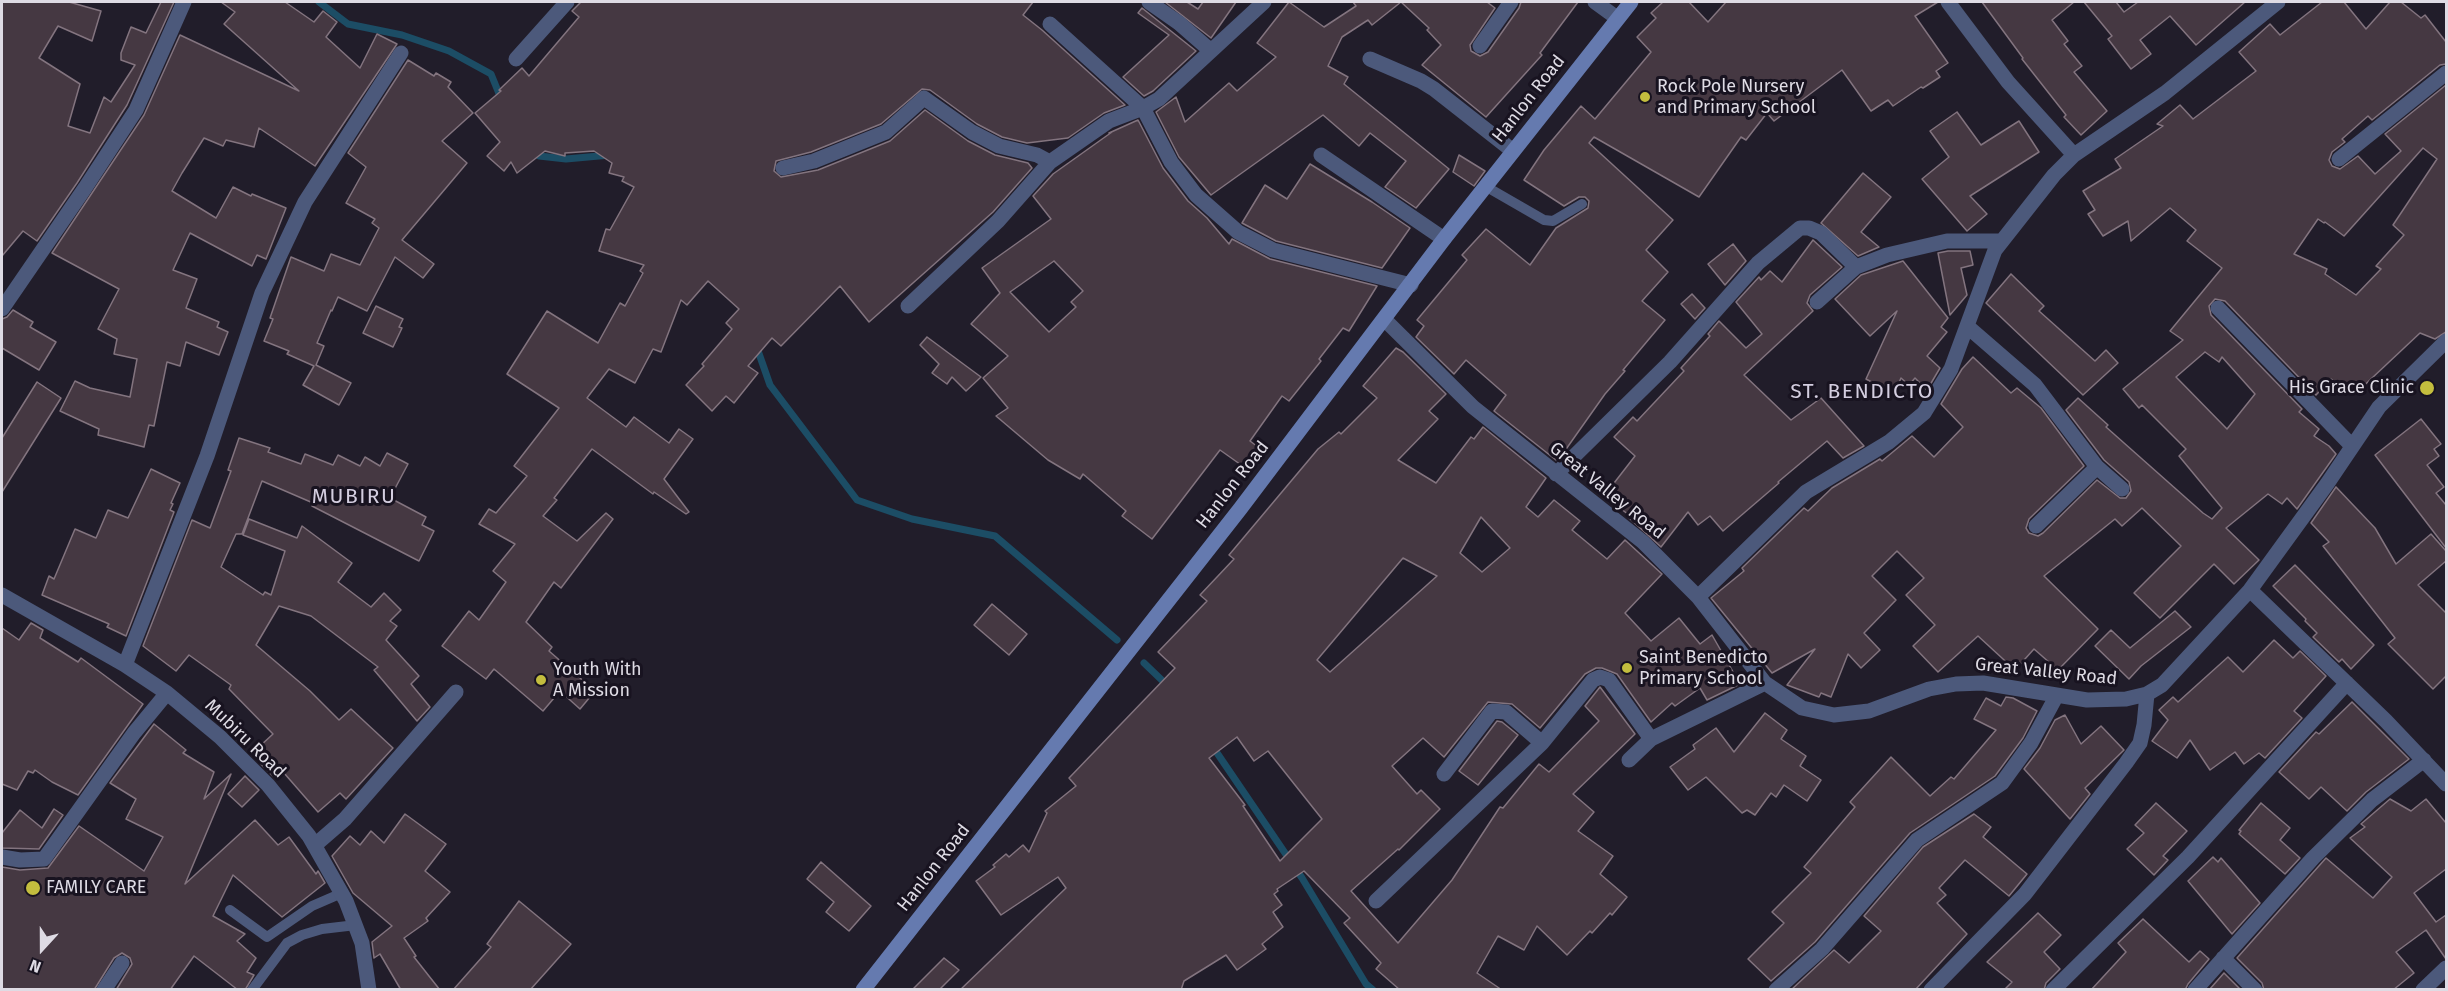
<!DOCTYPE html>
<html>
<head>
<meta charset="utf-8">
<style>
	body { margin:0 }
	#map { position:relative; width:2448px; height:991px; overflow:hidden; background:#211d2a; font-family:"Fira Sans",sans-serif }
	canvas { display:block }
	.frame { position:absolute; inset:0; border:3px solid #dedbe4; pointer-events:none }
	.north { position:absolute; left:12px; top:919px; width:60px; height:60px; -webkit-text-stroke:4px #181320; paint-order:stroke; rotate:201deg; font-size:16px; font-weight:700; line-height:24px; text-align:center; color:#dedbe4 }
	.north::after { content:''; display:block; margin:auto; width:21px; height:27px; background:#dedbe4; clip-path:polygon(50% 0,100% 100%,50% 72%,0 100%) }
</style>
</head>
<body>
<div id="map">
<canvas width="2448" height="991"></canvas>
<div class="frame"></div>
<div class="north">N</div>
</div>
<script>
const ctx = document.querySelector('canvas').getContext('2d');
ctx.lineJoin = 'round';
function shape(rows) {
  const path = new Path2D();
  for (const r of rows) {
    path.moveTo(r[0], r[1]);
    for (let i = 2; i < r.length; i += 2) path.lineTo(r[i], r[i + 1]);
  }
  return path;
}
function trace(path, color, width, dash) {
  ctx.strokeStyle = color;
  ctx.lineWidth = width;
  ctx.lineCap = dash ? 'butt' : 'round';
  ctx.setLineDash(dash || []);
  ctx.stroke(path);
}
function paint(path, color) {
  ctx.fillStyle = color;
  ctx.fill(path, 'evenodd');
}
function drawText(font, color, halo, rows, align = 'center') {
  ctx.font = font + ' "Fira Sans",sans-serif';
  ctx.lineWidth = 6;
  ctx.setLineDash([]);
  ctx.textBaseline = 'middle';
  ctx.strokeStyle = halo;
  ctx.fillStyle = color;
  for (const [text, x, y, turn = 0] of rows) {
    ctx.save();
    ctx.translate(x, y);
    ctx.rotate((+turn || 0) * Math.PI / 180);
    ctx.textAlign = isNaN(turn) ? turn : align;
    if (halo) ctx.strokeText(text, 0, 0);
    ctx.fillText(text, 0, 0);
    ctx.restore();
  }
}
const stream = shape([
	[319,2,348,24,402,35,449,51,491,74,502,101],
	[534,150,539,156,566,159,610,155],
	[756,345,770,385,857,500,912,519,995,536,1117,640],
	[1144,663,1169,687],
	[1213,747,1302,878,1366,984,1373,990]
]);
const building = shape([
	[2,2,69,2,101,11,92,41,58,26,39,58,80,84,68,126,90,133,104,97,111,102,135,65,121,60,121,53,131,27,146,33,161,2,174,2,127,105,77,183,37,241,23,231,2,256,2,2],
	[221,2,285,2,314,22,323,11,337,22,326,37,360,68,377,34,397,44,315,166,259,128,254,147,226,140,223,146,204,138,182,173,172,191,216,218,233,187,251,196,252,194,286,208,266,259,257,255,252,266,190,233,173,270,197,279,186,308,219,322,217,327,228,332,219,355,186,342,180,366,167,362,154,426,149,425,144,447,98,435,99,429,60,411,75,381,90,388,130,397,137,359,114,354,117,339,98,329,119,289,52,253,144,115,180,35,299,91,224,24,235,12,221,2],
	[581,2,1033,2,1023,15,1042,30,1125,105,1104,113,1068,138,1027,143,1002,137,977,124,930,90,922,89,881,124,811,152,776,161,774,171,781,177,818,170,890,141,925,110,968,141,995,155,1028,163,1032,168,993,212,869,322,840,286,781,346,772,338,748,366,758,373,734,403,726,396,712,411,686,385,704,366,702,364,732,329,726,323,739,309,708,281,687,305,681,300,661,352,653,349,635,383,609,369,587,398,626,427,634,417,669,443,679,429,693,439,664,479,689,512,686,514,654,492,653,494,592,449,554,498,557,500,543,516,577,541,606,513,613,519,561,588,554,582,526,622,552,647,549,651,595,691,580,709,560,691,543,711,494,669,486,679,442,646,469,611,479,620,506,582,493,571,515,544,479,524,489,509,496,513,527,476,514,466,559,408,507,374,547,311,598,343,620,303,625,306,643,273,640,271,644,265,599,251,606,229,610,230,634,187,622,181,624,177,609,173,612,163,594,151,565,153,565,156,545,151,517,173,511,162,504,171,487,156,500,142,475,113,501,91,499,90,522,68,529,76,579,17,572,11,581,2],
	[1165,2,1187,2,1198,9,1203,2,1236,2,1211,38,1165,2],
	[1289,2,1324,27,1356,6,1353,2,1487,2,1495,8,1470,45,1471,51,1480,56,1488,52,1519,8,1521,2,1578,2,1540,53,1542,55,1486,117,1422,65,1441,45,1427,30,1429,28,1401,2,1372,25,1368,20,1342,37,1328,66,1348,77,1344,84,1449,169,1416,208,1385,187,1406,161,1370,133,1359,146,1323,115,1211,195,1179,157,1156,112,1176,97,1185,122,1229,83,1237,91,1276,57,1257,43,1289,2],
	[1663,2,1689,2,1708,22,1726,2,1938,2,1915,16,1948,63,1936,71,1940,77,1923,88,1921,87,1893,106,1888,100,1871,111,1842,70,1774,121,1767,113,1746,140,1741,137,1699,197,1594,137,1589,143,1673,220,1646,250,1668,272,1642,301,1665,320,1623,370,1625,371,1605,394,1564,452,1556,460,1494,411,1506,395,1466,360,1454,374,1416,337,1424,326,1417,320,1467,260,1462,255,1486,229,1530,265,1556,228,1588,208,1589,201,1585,197,1579,197,1564,206,1524,180,1544,150,1581,106,1595,119,1651,52,1637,37,1656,18,1651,13,1663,2],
	[1982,2,2074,2,2052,20,2068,41,2064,44,2082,66,2074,72,2107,111,2081,135,2064,117,2066,115,2022,59,2023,58,1982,2],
	[2084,2,2116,2,2124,12,2138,2,2245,2,2196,45,2170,16,2140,40,2151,54,2131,69,2108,39,2112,36,2084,2],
	[2322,2,2344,2,2366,29,2390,2,2401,2,2421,18,2425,15,2446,42,2446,64,2440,65,2372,120,2368,116,2342,139,2345,142,2332,152,2329,160,2332,166,2340,169,2358,156,2375,174,2401,151,2385,134,2446,85,2446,332,2435,339,2420,333,2355,394,2349,394,2331,379,2316,395,2225,301,2215,299,2209,306,2211,315,2302,409,2299,412,2319,429,2314,436,2329,446,2336,454,2297,509,2287,498,2282,504,2268,494,2226,528,2259,560,2234,584,2214,564,2160,618,2134,593,2181,546,2142,508,2122,526,2115,519,2044,576,2098,629,2058,670,2034,649,2015,670,1978,636,1938,672,1913,646,1935,625,1906,595,1924,578,1897,551,1872,576,1896,600,1864,633,1880,650,1861,668,1848,654,1831,697,1821,693,1819,697,1787,685,1815,649,1772,673,1711,598,1744,571,1742,568,1804,508,1808,511,1832,488,1880,459,1882,461,1912,436,1934,457,1963,427,1941,404,1962,369,1973,357,2011,393,2017,388,2041,408,2084,466,2029,519,2026,528,2029,533,2038,536,2043,533,2097,480,2120,498,2126,498,2131,491,2129,482,2104,460,2066,410,2078,398,2108,425,2106,427,2203,513,2212,519,2222,508,2179,456,2186,449,2142,405,2139,408,2123,389,2183,340,2170,331,2222,268,2187,241,2196,230,2170,208,2131,241,2128,221,2103,236,2088,214,2095,210,2083,191,2121,168,2115,159,2163,126,2157,124,2180,105,2193,119,2256,71,2239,52,2270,24,2280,35,2322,2],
	[2423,148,2437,159,2393,225,2404,235,2376,266,2381,269,2356,295,2325,274,2327,269,2294,254,2318,219,2324,223,2325,222,2344,236,2423,148],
	[2205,352,2219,362,2222,357,2255,394,2227,429,2176,377,2205,352],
	[1142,8,1196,51,1153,91,1144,96,1123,77,1169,35,1138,13,1142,8],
	[408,60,434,76,436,73,451,82,448,87,473,113,442,141,467,163,402,240,434,264,423,278,395,257,367,311,338,297,332,311,331,310,317,343,324,346,316,365,351,383,339,405,303,385,314,366,287,354,289,351,264,341,273,319,270,318,291,257,324,271,331,254,360,265,379,228,372,223,375,219,346,203,366,167,348,153,408,60],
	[1957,112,1981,145,2019,121,2039,152,1970,196,1987,214,1967,231,1922,179,1949,157,1930,131,1957,112],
	[1138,120,1163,168,1188,201,1207,218,1229,244,1232,239,1270,259,1377,286,1349,331,1343,328,1319,359,1321,361,1289,401,1282,396,1250,441,1258,447,1244,467,1220,450,1152,539,1122,516,1126,511,1083,474,1080,479,1048,460,996,416,1008,408,983,378,1008,356,971,324,1000,293,982,268,1051,219,1033,196,1053,174,1112,132,1109,133,1138,120],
	[1054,261,1083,291,1071,302,1076,307,1049,332,1010,292,1054,261],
	[1459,155,1485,171,1474,186,1453,172,1459,155],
	[1310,164,1372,202,1410,228,1382,268,1276,241,1242,223,1265,185,1287,199,1310,164],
	[1863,173,1891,197,1861,232,1879,247,1858,256,1821,223,1863,173],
	[1813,240,1842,267,1810,295,1807,303,1813,311,1744,375,1791,420,1821,398,1864,446,1843,458,1827,441,1778,482,1779,483,1723,531,1710,516,1698,525,1688,512,1661,547,1628,517,1629,515,1604,496,1635,456,1614,437,1633,417,1637,421,1684,371,1681,368,1710,336,1708,334,1719,321,1746,348,1762,334,1736,302,1759,277,1761,280,1770,271,1782,282,1813,240],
	[1733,244,1746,261,1725,285,1708,264,1733,244],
	[1948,251,1970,251,1973,265,1961,268,1967,295,1950,315,1938,253,1948,251],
	[1903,261,1948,318,1941,327,1947,332,1927,356,1940,368,1927,390,1915,378,1909,385,1901,378,1894,394,1866,379,1897,311,1870,336,1835,299,1861,275,1903,261],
	[2011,274,2044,306,2039,311,2095,361,2106,350,2118,363,2083,395,1986,303,2011,274],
	[1692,294,1705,308,1695,319,1681,304,1692,294],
	[376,306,403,319,399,327,402,328,393,347,363,333,376,306],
	[13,310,33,322,30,327,56,342,39,370,2,348,2,319,7,317,13,310],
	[927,337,962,363,981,377,966,391,952,377,947,384,932,373,939,364,920,345,927,337],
	[1396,348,1403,352,1446,394,1429,411,1438,419,1398,460,1436,483,1471,437,1474,439,1483,427,1546,478,1526,507,1538,517,1554,500,1580,521,1572,530,1607,559,1625,540,1662,574,1625,613,1651,641,1679,618,1700,644,1712,635,1740,684,1707,700,1700,688,1675,706,1672,703,1651,722,1617,674,1602,668,1596,668,1585,674,1540,728,1512,704,1488,702,1444,757,1423,738,1392,766,1417,794,1421,790,1440,809,1399,850,1398,849,1351,891,1398,943,1452,880,1500,807,1503,808,1539,764,1549,772,1599,721,1585,706,1600,687,1635,734,1573,794,1594,812,1578,831,1613,856,1600,874,1627,897,1612,915,1610,913,1592,933,1590,931,1567,955,1537,926,1524,950,1498,936,1477,973,1502,990,1400,990,1376,969,1381,963,1344,923,1350,918,1304,871,1277,889,1278,891,1274,894,1282,905,1273,912,1283,927,1262,944,1266,949,1237,970,1226,955,1184,981,1181,990,960,990,1066,888,1058,877,1001,915,976,881,995,867,993,865,1006,854,1009,857,1023,845,1029,852,1047,813,1045,811,1076,786,1069,778,1175,668,1158,652,1207,601,1200,595,1234,559,1229,555,1318,449,1339,432,1341,434,1377,398,1363,386,1396,348],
	[1481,517,1510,548,1482,572,1460,553,1481,517],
	[1403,558,1437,576,1330,672,1317,660,1403,558],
	[1237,737,1254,761,1268,751,1322,819,1280,861,1243,806,1245,805,1209,758,1237,737],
	[37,382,61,398,2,492,2,438,37,382],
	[2421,419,2441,444,2434,449,2439,456,2427,465,2444,487,2436,493,2446,505,2446,548,2375,455,2421,419],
	[239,438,270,448,268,452,301,464,305,454,333,465,338,455,360,466,365,457,380,466,387,453,408,464,390,498,426,517,422,525,434,531,419,561,312,506,313,503,262,481,242,534,236,534,221,567,263,595,265,592,271,595,285,551,243,535,249,519,297,538,302,526,352,563,338,582,371,607,384,593,401,610,390,621,397,626,386,640,419,676,411,684,430,707,417,721,374,670,378,667,311,616,279,606,256,645,310,691,339,720,351,709,393,748,346,799,340,793,318,812,284,773,281,776,277,772,273,776,258,761,266,753,260,746,273,734,229,689,231,685,189,655,176,671,143,646,192,520,210,528,231,471,228,470,239,438],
	[151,469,180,483,171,503,173,504,170,510,174,512,126,636,107,627,109,624,42,595,49,576,54,579,75,529,96,538,108,510,128,518,151,469],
	[2336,487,2375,528,2396,564,2431,534,2446,551,2446,561,2418,585,2446,613,2446,676,2433,689,2388,644,2395,638,2323,546,2329,542,2311,523,2336,487],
	[2295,565,2374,645,2351,669,2342,659,2339,662,2313,637,2317,633,2305,621,2306,619,2273,586,2295,565],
	[992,604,1027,634,1009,655,974,625,992,604],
	[2175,611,2191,627,2141,666,2129,679,2095,646,2111,630,2130,648,2175,611],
	[31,623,43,630,40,638,78,662,81,658,143,704,78,795,52,782,35,770,33,773,28,771,17,790,2,784,2,628,19,640,31,623],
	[2274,640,2293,658,2300,651,2326,676,2294,711,2302,718,2265,758,2259,753,2244,764,2235,752,2210,770,2190,740,2177,758,2152,741,2168,720,2159,710,2173,697,2178,702,2228,657,2243,672,2274,640],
	[2006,697,2013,698,2037,711,2023,738,1995,776,1910,833,1815,942,1771,981,1748,959,1784,923,1772,912,1811,873,1804,867,1855,807,1850,802,1891,757,1930,796,1951,777,1954,779,1996,730,1974,719,1986,698,2001,706,2006,697],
	[2352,702,2409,759,2366,792,2347,811,2321,787,2309,799,2279,772,2316,732,2319,734,2352,702],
	[1765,713,1787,730,1781,739,1806,756,1800,766,1821,780,1807,801,1784,785,1776,797,1771,793,1755,815,1747,810,1742,813,1706,777,1688,790,1670,767,1695,749,1693,745,1716,728,1734,752,1765,713],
	[2065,715,2081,744,2101,726,2124,750,2085,788,2090,794,2070,819,2024,769,2040,748,2055,720,2065,715],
	[1497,721,1502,722,1518,735,1478,785,1459,771,1497,721],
	[154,724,186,750,183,753,214,772,204,799,231,774,185,884,255,820,278,845,289,837,316,874,318,871,325,883,282,917,233,875,213,916,245,934,237,941,256,958,247,972,254,975,245,990,238,990,194,956,170,990,116,990,132,964,130,958,122,953,114,958,94,990,2,990,2,867,20,870,48,868,79,826,144,871,163,837,126,819,136,799,110,783,154,724],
	[245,776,259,790,242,807,228,794,245,776],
	[2390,799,2411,811,2426,799,2446,823,2446,869,2414,893,2436,922,2446,915,2446,959,2426,930,2396,952,2414,973,2393,990,2264,990,2262,983,2237,958,2326,858,2373,898,2392,877,2350,838,2365,827,2361,824,2390,799],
	[2156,803,2187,831,2163,856,2168,860,2154,875,2127,849,2144,833,2135,825,2156,803],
	[2261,803,2290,828,2280,840,2300,858,2285,874,2239,834,2241,831,2239,830,2261,803],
	[54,809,63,815,39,849,2,848,2,833,20,810,42,828,54,809],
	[405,814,446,844,425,871,450,892,426,918,428,921,404,938,416,956,414,957,440,990,401,990,380,954,374,958,372,942,392,926,353,893,332,856,350,836,360,845,371,831,384,843,405,814],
	[1974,814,1991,827,1983,837,2027,874,2009,896,1965,860,1939,888,1946,895,1937,903,1967,934,1915,990,1791,990,1834,950,1849,963,1881,931,1864,916,1923,847,1974,814],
	[2213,857,2218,862,2221,858,2260,903,2232,934,2188,881,2213,857],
	[821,862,871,906,849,931,826,912,834,902,807,879,821,862],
	[519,901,571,944,530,990,453,990,491,947,487,944,519,901],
	[2038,913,2061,935,2044,952,2060,969,2046,983,2044,990,2004,990,2012,982,1987,962,2038,913],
	[2143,919,2189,962,2200,951,2209,959,2188,984,2185,990,2091,990,2126,952,2118,943,2143,919],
	[944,958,959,970,939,990,912,990,944,958],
	[2224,973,2241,990,2209,990,2224,973]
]);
const service = shape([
	[1485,186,1544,220,1553,221,1582,204],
	[230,910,267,937,312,906,342,893],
	[252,990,287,943,302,935,322,929,356,925]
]);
const minor = shape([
	[1149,2,1179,23,1211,51],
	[1595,2,1617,18],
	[1948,2,2008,82,2074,155],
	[1050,24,1143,108,1171,162,1196,195,1238,232,1273,250,1411,285],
	[1480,46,1511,2],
	[516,59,567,2],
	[1370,59,1421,81,1434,89,1513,151],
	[1321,155,1444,239],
	[2339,159,2446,73],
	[783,168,814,161,886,132,924,98,972,132,999,146,1037,155,1050,162],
	[1817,302,1856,267,1887,255,1947,241,2002,241],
	[908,306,998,221,1050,162,1109,121,1143,108,1159,99,1264,2],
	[2218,308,2352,446],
	[2,309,85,188,136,110,184,2],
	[1385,320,1473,407,1643,542,1698,597,1765,683,1802,708,1834,715,1869,711,1929,689,1956,684,1983,683,2087,700,2126,699,2147,694,2162,685,2250,590,2327,484,2379,407,2446,341],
	[1968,327,2035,385,2097,467,2122,489],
	[1556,474,1670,362,1758,263,1800,228,1809,228,1821,233,1856,267],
	[2036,526,2097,467],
	[2250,590,2386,721,2446,784],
	[2,595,125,665,167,693,220,737,268,785,309,836,346,901,362,943,369,990],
	[1698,597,1806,492,1889,442,1924,413,1951,369,1995,250,2054,175,2074,155,2165,93,2278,2],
	[125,665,207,456,262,293,305,202,401,53],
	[1629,760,1651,739,1765,683],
	[1444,774,1492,711,1506,712,1542,743],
	[315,845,345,819,456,692],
	[2,857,20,860,44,859,134,733,167,693],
	[1376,901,1542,743,1593,680,1600,677,1609,680,1651,739],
	[2223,958,2255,990],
	[104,990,122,963],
	[1776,990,1822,949,1917,840,2002,783,2031,743,2057,695],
	[1931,990,2025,894,2126,763,2140,743,2144,725,2147,694],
	[2053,990,2188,857,2347,683],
	[2195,990,2313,858,2372,800,2424,760],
	[2423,990,2446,968]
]);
const secondary = shape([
	[863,990,1240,509,1444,239,1631,2]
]);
const markers = [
	[1645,97,6,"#c3bd3e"],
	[2427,388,8,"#c3bd3e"],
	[1627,668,6,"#c3bd3e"],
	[541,680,6,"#c3bd3e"],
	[33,888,8,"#c3bd3e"]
];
const poiNames = [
	["Rock Pole Nursery",1657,87],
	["and Primary School",1657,108],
	["His Grace Clinic",2414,388,"right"],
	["Saint Benedicto",1639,658],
	["Primary School",1639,679],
	["Youth With",553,670],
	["A Mission",553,691],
	["FAMILY CARE",46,888]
];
const streetNames = [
	["Hanlon Road",1529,99,-52],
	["Hanlon Road",1233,485,-52],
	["Great Valley Road",1607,491,39],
	["Great Valley Road",2046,672,6],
	["Mubiru Road",245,739,44],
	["Hanlon Road",934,868,-52]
];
const quarterNames = [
	["ST. BENDICTO",1862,392],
	["MUBIRU",354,497]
];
trace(stream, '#1c4d65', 7);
paint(building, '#453842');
trace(building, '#83747f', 1.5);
trace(service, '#4c597b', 10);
trace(minor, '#4c597b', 15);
trace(secondary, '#657aaf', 15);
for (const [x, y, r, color] of markers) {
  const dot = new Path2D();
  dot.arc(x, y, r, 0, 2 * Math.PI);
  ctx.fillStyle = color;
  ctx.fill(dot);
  trace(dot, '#181320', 2);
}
drawText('18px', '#dedbe4', '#181320', poiNames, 'left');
drawText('18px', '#dedbe4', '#181320', streetNames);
ctx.letterSpacing = '1.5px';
drawText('21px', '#d4cee0', '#181320', quarterNames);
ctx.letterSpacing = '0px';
</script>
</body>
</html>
